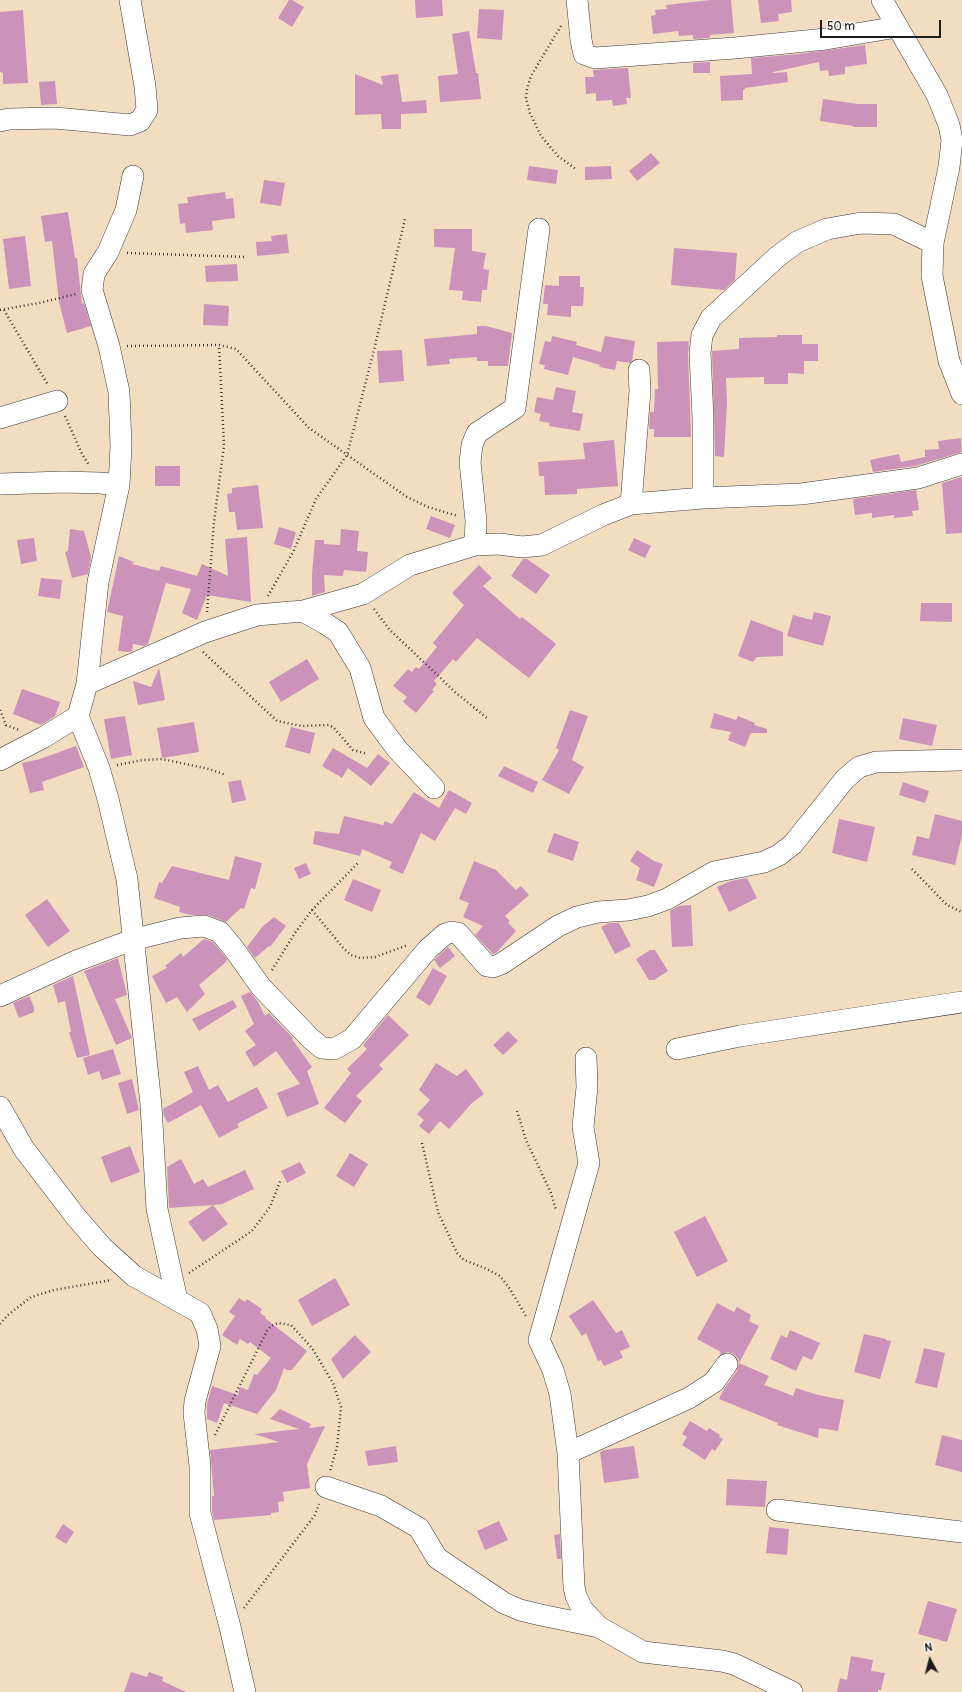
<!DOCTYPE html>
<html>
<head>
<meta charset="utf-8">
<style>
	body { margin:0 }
	#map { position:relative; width:962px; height:1692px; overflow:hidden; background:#f2ddc0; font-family:Pangolin,sans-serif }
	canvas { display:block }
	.north { position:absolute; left:910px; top:1640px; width:40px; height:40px; -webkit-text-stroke:3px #f6f6f2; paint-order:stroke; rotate:353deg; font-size:11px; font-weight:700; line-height:16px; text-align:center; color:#1c1c1c }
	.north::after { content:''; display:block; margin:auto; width:14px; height:18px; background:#1c1c1c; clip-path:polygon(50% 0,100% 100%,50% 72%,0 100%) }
	.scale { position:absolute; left:820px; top:20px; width:121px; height:18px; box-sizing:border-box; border:2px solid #1c1c1c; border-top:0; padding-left:5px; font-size:12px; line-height:14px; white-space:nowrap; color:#1c1c1c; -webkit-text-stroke:3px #f6f6f2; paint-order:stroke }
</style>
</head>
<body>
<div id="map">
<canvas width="962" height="1692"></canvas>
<div class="north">N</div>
<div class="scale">50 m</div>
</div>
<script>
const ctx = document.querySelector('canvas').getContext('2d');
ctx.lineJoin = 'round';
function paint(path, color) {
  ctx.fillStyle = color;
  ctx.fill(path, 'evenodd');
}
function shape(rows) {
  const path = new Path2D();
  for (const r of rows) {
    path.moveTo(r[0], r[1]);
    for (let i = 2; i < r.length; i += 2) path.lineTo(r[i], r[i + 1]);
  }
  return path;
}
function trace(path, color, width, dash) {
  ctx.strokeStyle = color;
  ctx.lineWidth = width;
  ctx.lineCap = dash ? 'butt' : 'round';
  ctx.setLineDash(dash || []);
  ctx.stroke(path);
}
const building = shape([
	[289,0,292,0,304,7,292,27,278,18],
	[415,0,442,0,443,16,416,18],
	[710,0,731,0,734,33,710,35,710,38,693,39,693,35,679,36,678,31,653,34,651,16,656,15,655,10,667,9,666,5],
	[758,0,791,0,792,12,778,14,779,21,761,23],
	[479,9,504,10,502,40,477,38],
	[23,10,28,83,3,84,3,73,0,72,0,12],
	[469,31,476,73,478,73,481,99,440,102,438,76,458,74,452,34],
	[865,45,867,64,845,67,845,74,829,76,828,70,820,71,819,62,773,72,773,73,787,72,788,82,745,88,745,89,743,90,743,100,721,101,720,76,752,74,751,58,799,54],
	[710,62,710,73,693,73,693,63],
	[628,68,631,98,626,98,627,104,613,106,612,100,596,101,596,93,586,94,585,77,594,77,593,70],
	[355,74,383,85,381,76,398,74,402,102,426,100,427,113,401,114,401,129,382,129,381,114,355,115],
	[55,81,57,104,41,105,39,82],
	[823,99,858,104,877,104,877,127,853,127,853,126,820,121],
	[651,153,660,163,637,181,629,171],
	[529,166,558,170,556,184,527,180],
	[611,166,612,179,585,180,585,167],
	[264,180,285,183,281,206,260,203],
	[225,192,226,199,233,198,235,218,212,221,213,230,186,233,185,223,180,224,178,204,188,203,187,197],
	[68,212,75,258,77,258,82,304,84,303,91,326,67,333,59,302,52,241,45,242,41,216],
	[434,229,472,229,472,251,486,253,483,269,489,270,487,290,482,290,481,302,462,300,463,291,449,290,455,248,434,247],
	[287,234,289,253,257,256,256,242,272,241,271,236],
	[25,236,31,286,9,289,3,239],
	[674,248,737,253,735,280,724,290,671,285],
	[237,264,238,281,206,282,205,266],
	[559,276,580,276,580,287,584,287,583,306,571,306,571,317,547,315,548,304,543,304,545,285,559,286],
	[204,304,229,306,228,326,203,325],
	[477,326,486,326,512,333,508,366,488,366,488,361,477,361,477,357,449,359,450,364,427,366,424,339,477,334],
	[777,335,802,335,802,344,818,344,818,361,804,361,804,374,788,373,788,384,764,384,764,377,726,378,727,403,724,457,715,456,712,351,739,349,739,338,777,337],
	[552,336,577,342,576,345,601,352,605,336,635,341,632,361,630,363,617,361,615,370,599,367,600,365,573,357,568,375,544,369,545,365,539,364,545,341,551,342],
	[689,341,688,354,691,437,654,437,654,429,649,429,650,412,654,412,655,389,658,389,657,342],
	[402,350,404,381,379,383,377,351],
	[556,387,576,391,572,412,583,414,580,431,549,426,550,423,539,421,541,414,534,412,537,397,553,400],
	[961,438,962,452,915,466,873,472,870,460,899,454,901,462,925,457,925,450,939,449,938,441],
	[614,440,618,486,577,489,577,494,545,495,544,476,539,476,538,462,585,459,583,443],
	[155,466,180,466,180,486,155,486],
	[962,477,962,533,946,534,942,483],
	[258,485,263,528,237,530,235,512,229,512,227,494,232,493,232,488],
	[916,490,919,510,912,511,913,516,894,518,894,515,872,518,872,513,855,515,853,499],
	[431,516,455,525,450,538,426,529],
	[279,527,296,532,291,549,274,544],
	[70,529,84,531,91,557,88,574,72,578,65,552,68,551],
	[341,529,359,531,357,551,368,552,366,572,344,570,343,576,324,575,325,592,312,596,312,574,315,540,324,540,324,544,340,545],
	[247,537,251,602,207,595,197,620,182,613,191,589,166,583,148,644,144,646,133,644,132,651,129,652,118,651,123,616,107,612,119,556,134,562,132,564,159,571,161,566,197,576,202,564,228,576,225,539],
	[34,538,37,561,21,564,17,540],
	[634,538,651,546,645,558,628,550],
	[523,559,527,559,550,575,536,594,511,576],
	[479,565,492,578,483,586,520,619,522,617,556,644,529,678,477,638,456,662,453,659,434,681,437,684,432,690,434,691,416,713,403,702,407,697,393,686,408,669,412,672,416,667,419,669,437,647,433,643,464,605,452,593],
	[41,578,62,580,60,599,38,596],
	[921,603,952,603,952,622,920,621],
	[814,612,831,616,823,646,787,636,793,615,812,620],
	[751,620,783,632,783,656,757,657,753,662,738,656],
	[307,659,319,679,281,702,269,682],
	[159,668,165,700,138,705,133,681,151,687],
	[22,689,60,702,55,716,41,725,13,714],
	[570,710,588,716,572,760,584,767,569,794,542,780,559,750,556,748],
	[714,713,736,720,738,716,755,723,754,725,767,729,767,733,751,733,745,747,728,740,731,732,710,728],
	[125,716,132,755,111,759,104,719],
	[903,718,937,725,932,746,899,739],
	[194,722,199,752,162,758,157,728],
	[291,727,315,733,310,754,285,747],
	[76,746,84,767,42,782,44,790,30,793,22,763,40,759],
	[333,748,367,768,378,754,390,763,371,786,348,768,342,778,322,766],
	[504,766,538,782,533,793,498,776],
	[241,780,246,800,232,803,228,782],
	[903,782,929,791,925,803,899,795],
	[449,790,472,803,466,814,455,808,435,841,421,833,403,874,389,868,392,862,362,849,360,856,313,844,315,831,339,834,344,816,383,825,385,821,392,824,414,792,439,808],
	[935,814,962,821,962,835,955,865,912,855,917,836,929,839],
	[839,819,875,827,867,862,832,853],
	[554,833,579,842,573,861,547,852],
	[637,850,654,861,663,864,654,887,636,880,640,868,630,861],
	[235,856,262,863,255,889,251,888,244,909,241,908,226,922,208,915,191,915,179,912,180,907,154,898,159,882,162,883,172,866,229,880],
	[474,861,496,870,516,890,521,886,529,895,505,916,510,921,508,923,516,931,496,953,493,954,475,935,483,926,463,917,469,903,459,899],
	[306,863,311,874,299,879,294,868],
	[747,878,757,898,729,912,717,887,731,881],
	[353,879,381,890,372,912,344,900],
	[47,899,70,931,48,947,25,915],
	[691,905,693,946,672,947,670,911,679,906],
	[274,917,286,926,270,947,269,946,255,958,247,947,262,927],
	[609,923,619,923,631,946,615,954,601,927],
	[204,939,213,942,227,959,225,963,199,985,205,994,187,1012,177,997,166,1003,152,976,167,968,165,966,181,953,183,957],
	[448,947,455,956,440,968,434,960],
	[650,950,655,950,668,971,654,980,649,980,636,959],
	[118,958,127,995,115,999,132,1038,116,1045,84,971],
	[433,968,447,976,430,1006,416,997],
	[73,976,90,1055,77,1058,69,1032,71,1032,65,1001,58,1003,53,985],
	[250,992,258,1002,265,1016,269,1013,293,1038,292,1039,312,1067,307,1071,319,1104,287,1117,277,1093,300,1084,276,1051,254,1067,245,1052,256,1045,245,1031,254,1024,241,996],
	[29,996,34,1007,34,1012,19,1018,13,1003],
	[233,1000,237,1007,199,1031,192,1019],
	[388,1015,409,1035,379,1065,383,1069,356,1096,362,1101,345,1123,324,1108,351,1073,347,1069,367,1049,363,1045],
	[508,1031,518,1041,503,1055,493,1045],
	[113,1049,121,1074,102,1080,99,1071,88,1075,83,1058],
	[436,1063,457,1076,466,1069,484,1094,472,1103,449,1129,440,1121,429,1134,419,1126,424,1120,417,1114,430,1100,419,1090],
	[198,1066,209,1090,218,1085,228,1102,257,1087,268,1108,237,1124,239,1127,219,1138,201,1105,168,1123,164,1116,163,1109,193,1092,184,1072],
	[132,1079,139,1110,127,1114,118,1083],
	[130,1146,140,1172,111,1183,101,1157],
	[350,1153,368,1164,354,1187,336,1176],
	[181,1159,194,1184,203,1179,208,1187,245,1170,254,1189,222,1204,213,1205,228,1224,203,1242,188,1222,213,1205,169,1208,167,1167],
	[300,1162,306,1173,287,1183,281,1171],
	[705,1216,728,1261,697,1277,674,1232],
	[335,1278,350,1305,312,1326,298,1300],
	[239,1298,245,1302,247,1299,262,1309,260,1313,266,1317,265,1318,307,1351,292,1370,287,1370,284,1368,276,1390,257,1414,224,1403,217,1423,207,1419,207,1404,212,1386,238,1395,240,1387,248,1390,254,1374,257,1375,271,1358,250,1342,248,1344,240,1339,237,1345,222,1335,235,1316,229,1312],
	[593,1300,616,1333,622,1330,630,1347,620,1351,623,1358,604,1366,601,1360,598,1361,586,1333,582,1336,569,1316],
	[717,1303,734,1312,737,1307,751,1315,749,1321,759,1326,739,1363,738,1359,734,1354,728,1352,719,1355,721,1352,697,1339],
	[790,1330,820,1343,812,1360,803,1356,796,1371,770,1359,781,1335,787,1338],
	[864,1334,886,1339,886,1340,891,1341,880,1379,854,1372],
	[355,1335,371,1352,343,1379,331,1359],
	[924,1348,945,1353,937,1388,915,1383],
	[739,1363,769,1376,764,1385,778,1390,793,1396,796,1388,818,1395,844,1400,838,1431,819,1428,818,1438,777,1425,778,1423,719,1399,724,1389,737,1371],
	[280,1409,311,1424,309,1428,325,1426,307,1464,310,1488,283,1492,284,1501,278,1502,279,1512,271,1513,271,1515,214,1520,212,1511,212,1496,214,1496,210,1450,279,1442,254,1434,299,1429,270,1419],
	[690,1421,707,1431,709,1428,720,1435,719,1437,723,1439,715,1451,712,1449,705,1460,682,1445,687,1437,682,1434],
	[942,1435,962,1440,962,1472,935,1465],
	[396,1446,398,1462,368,1466,365,1451],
	[634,1446,639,1478,604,1483,600,1452,604,1450],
	[727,1479,767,1481,765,1507,726,1505],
	[499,1521,508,1540,485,1550,477,1531],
	[63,1524,74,1532,66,1544,55,1537],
	[769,1527,789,1529,787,1555,766,1553],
	[560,1534,561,1559,557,1559,554,1535],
	[928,1601,957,1609,947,1642,918,1634],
	[851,1656,873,1660,871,1671,885,1673,881,1690,878,1690,878,1692,837,1692,840,1678,847,1680],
	[131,1672,147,1677,149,1672,163,1677,162,1681,186,1692,124,1692]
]);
const path = shape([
	[561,26,531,76,527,89,526,98,530,113,541,136,558,156,577,170],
	[127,253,247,257],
	[0,310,39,303,76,294],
	[4,310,48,385],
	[127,346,219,345,236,349,309,428,407,497,428,507,458,516],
	[65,416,82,454,89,465],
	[268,596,293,552,316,499,347,455,374,350,405,219],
	[374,609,389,629,455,692,488,719],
	[207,612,214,522,224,445,219,345],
	[203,652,277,721,302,726,329,725,334,728,353,750,367,754],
	[0,710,6,725,19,730],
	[117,765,143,760,162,759,209,769,226,775],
	[912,869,947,905,962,912],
	[312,910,344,949,351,955,360,958,375,957,408,945],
	[272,970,295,933,312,910,359,862],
	[517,1111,526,1140,551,1193,556,1210],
	[422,1143,438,1212,457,1253,464,1260,487,1269,500,1276,510,1289,527,1318],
	[189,1273,252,1231,270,1207,281,1179],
	[0,1324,8,1315,31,1297,54,1290,112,1280],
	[215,1435,267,1331,271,1326,278,1323,291,1325,312,1348,333,1383,341,1407,337,1447,330,1471],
	[244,1608,315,1515,319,1504]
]);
const minor = shape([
	[577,0,581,40,584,54,595,58,735,48,826,39,897,27],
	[882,0,937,95,949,125,952,140,949,167,933,243,932,276,949,361,962,394],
	[0,121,9,119,55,118,130,125,140,121,147,110,145,86,130,0],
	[0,418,57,401],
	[0,484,64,482,100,483,119,485],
	[703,498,703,418,700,353,702,335,711,318,777,257,797,242,827,229,861,223,894,224,933,243],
	[631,504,640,391,639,370],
	[475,545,476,521,470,462,472,445,477,433,515,408,539,229],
	[303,611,326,624,338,632,360,668,374,718,397,749,434,788],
	[87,684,205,632,257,615,303,611,363,594,410,565,475,545,499,544,522,547,542,545,603,515,631,504,703,498,801,494,918,478,962,464],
	[78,716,99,768,108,799,127,879,151,1105,157,1209,177,1300],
	[0,760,44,737,78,716,87,684,98,582,119,485,121,446,119,392,109,346,92,290,94,274,108,252,126,210,133,176],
	[0,996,76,961,132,940,180,928,204,926,220,932,234,949,261,987,311,1039,322,1048,334,1049,352,1039,428,949,445,934,452,932,458,933,487,966,493,967,501,964,558,926,577,917,598,912,628,910,648,906,667,899,714,872,764,862,779,855,793,844,845,779,859,767,876,762,962,760],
	[677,1049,740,1036,962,1002],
	[586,1058,587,1087,583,1127,589,1163,539,1340,553,1370,560,1394,568,1453,574,1587,576,1596,582,1609,599,1627,643,1652,722,1661,734,1664,792,1692],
	[0,1107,24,1149,76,1217,102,1247,134,1276,200,1313,207,1329,210,1346,195,1401,194,1413,200,1466,200,1513,230,1627,245,1692],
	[568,1453,689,1398,714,1382,727,1364],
	[326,1487,381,1506,419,1528,437,1558,504,1603,520,1610,541,1615,599,1627],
	[777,1510,962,1532]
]);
paint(building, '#cc93ba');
trace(minor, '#3c3935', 22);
trace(path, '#3c3935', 2.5, [1, 3]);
trace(minor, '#fff', 21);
</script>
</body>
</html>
